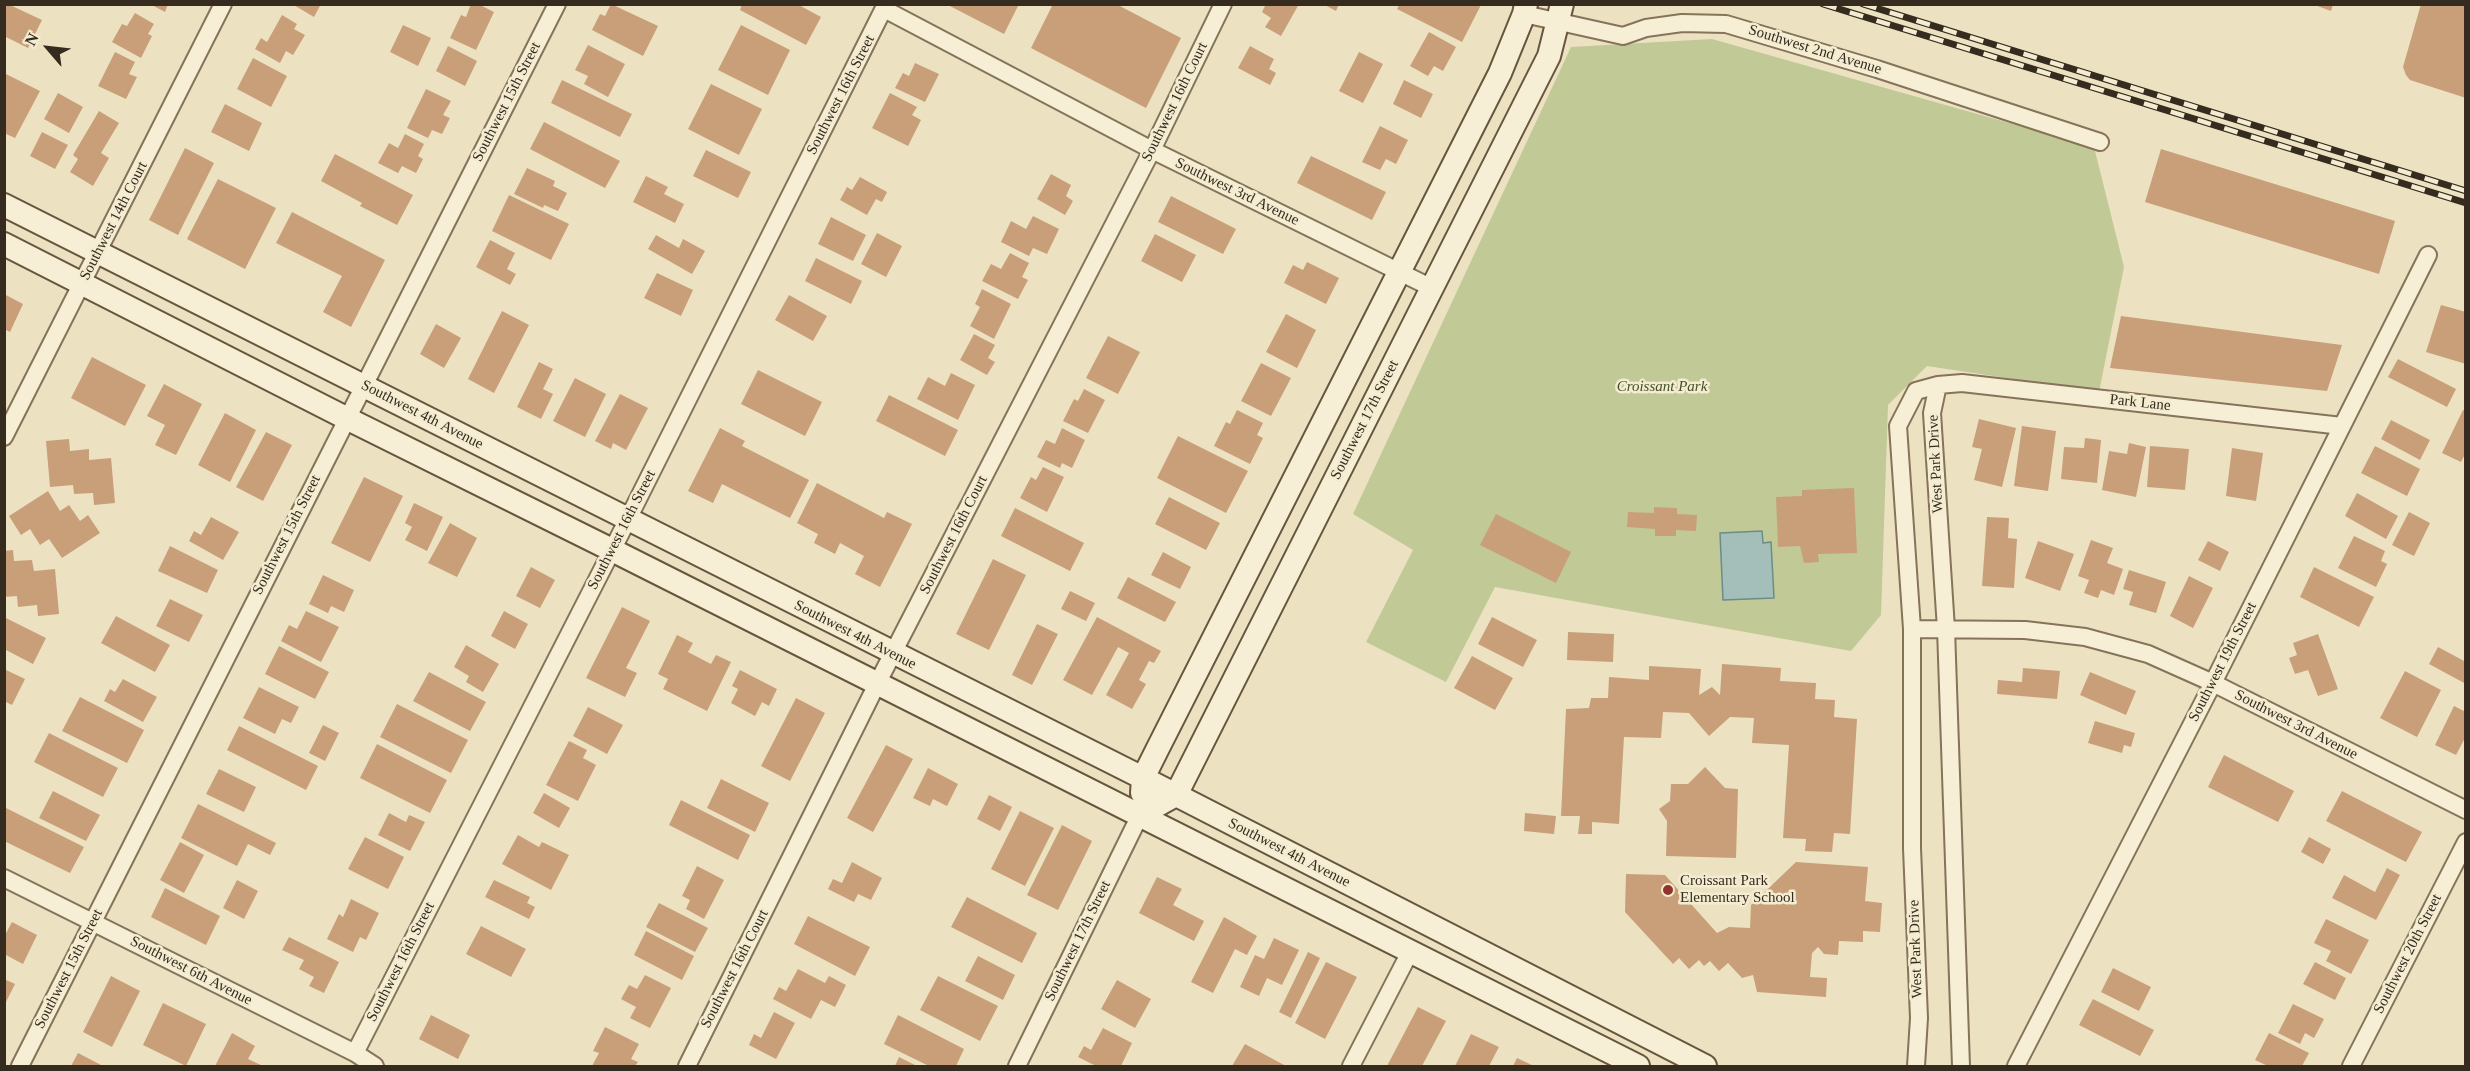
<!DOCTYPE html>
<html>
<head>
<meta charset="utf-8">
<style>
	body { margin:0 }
	#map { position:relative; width:2470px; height:1071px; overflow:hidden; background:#ece2c2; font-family:"Times New Roman",serif }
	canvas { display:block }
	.frame { position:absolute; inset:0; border:6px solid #352b1e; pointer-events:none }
	.north { position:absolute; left:18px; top:18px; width:60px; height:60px; -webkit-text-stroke:4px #f4ecd1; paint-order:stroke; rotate:298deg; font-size:16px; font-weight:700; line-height:24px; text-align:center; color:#352b1e }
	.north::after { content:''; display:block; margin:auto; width:21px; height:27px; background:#352b1e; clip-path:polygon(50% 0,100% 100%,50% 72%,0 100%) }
</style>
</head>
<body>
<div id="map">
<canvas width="2470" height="1071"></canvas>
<div class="frame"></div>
<div class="north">N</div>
</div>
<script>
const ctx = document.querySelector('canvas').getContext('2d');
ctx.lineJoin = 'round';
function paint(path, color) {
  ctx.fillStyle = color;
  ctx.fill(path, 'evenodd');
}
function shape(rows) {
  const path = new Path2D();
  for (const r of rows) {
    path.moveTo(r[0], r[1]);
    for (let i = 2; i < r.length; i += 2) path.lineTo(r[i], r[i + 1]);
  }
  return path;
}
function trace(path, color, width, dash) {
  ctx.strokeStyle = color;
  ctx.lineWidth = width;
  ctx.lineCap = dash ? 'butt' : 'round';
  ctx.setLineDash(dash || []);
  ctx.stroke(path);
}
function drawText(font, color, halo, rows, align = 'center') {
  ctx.font = font + ' "Times New Roman",serif';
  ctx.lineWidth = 5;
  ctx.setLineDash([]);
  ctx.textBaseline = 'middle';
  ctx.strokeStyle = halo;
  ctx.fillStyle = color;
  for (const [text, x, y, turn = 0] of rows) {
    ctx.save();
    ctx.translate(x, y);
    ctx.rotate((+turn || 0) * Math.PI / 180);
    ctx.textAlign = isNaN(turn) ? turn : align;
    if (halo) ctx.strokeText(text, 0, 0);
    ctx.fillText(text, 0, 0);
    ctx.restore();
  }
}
const green = shape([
	[1712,39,2094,147,2124,267,2099,392,1927,366,1888,405,1881,615,1851,651,1495,587,1446,682,1366,642,1413,550,1353,514,1571,47]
]);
const water = shape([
	[1762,531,1763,543,1771,542,1774,598,1723,600,1720,533,1762,531]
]);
const building = shape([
	[150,4,168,4,165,12],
	[292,4,321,4,314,17],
	[471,4,478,4,494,12,476,50,450,38,461,15,466,17],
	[611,4,658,26,643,56,592,30,600,14,605,16],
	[742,4,797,4,821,17,806,45,740,10],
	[946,4,1019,4,1004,34],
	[1053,4,1116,4,1181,38,1146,108,1031,48],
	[1266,4,1299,4,1281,36,1265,27,1271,18,1262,12],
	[1323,4,1339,4,1336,11],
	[2312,4,2333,4,2331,11],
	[2421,4,2466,4,2466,98,2410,80,2406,75,2403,67],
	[4,5,10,5,42,20,28,48,4,36],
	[1399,5,1481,5,1462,42,1397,9],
	[135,13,154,24,148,34,152,36,141,58,112,42,122,24,127,26],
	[282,15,297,24,294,29,305,35,293,55,286,51,280,63,255,49,261,38,267,42],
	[403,25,431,38,418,66,390,52],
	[741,25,790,50,768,95,718,70],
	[1429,32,1456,47,1443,71,1434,66,1428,76,1410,66],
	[588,45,625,64,608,97,584,84,588,76,575,70],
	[448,46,477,61,465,86,436,71],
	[1250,46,1274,59,1269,69,1276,73,1270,85,1238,68],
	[115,52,135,62,129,74,137,77,126,99,98,86],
	[1359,52,1383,64,1363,103,1339,91],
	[253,58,287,76,271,107,237,89],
	[915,63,939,74,925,102,895,88,903,73,909,76],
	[4,73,40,91,15,138,4,133],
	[562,80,632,114,620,137,551,103],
	[1404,80,1433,94,1421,118,1393,104],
	[711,84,762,109,739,155,688,129],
	[426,89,451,101,443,115,450,118,442,134,432,130,428,138,407,128],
	[58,93,83,107,69,133,44,119],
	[890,93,917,107,912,115,921,120,908,146,872,128],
	[225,104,262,123,249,151,211,132],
	[99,111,119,123,101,153,109,158,93,186,70,172,78,159,73,155],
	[544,122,620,161,605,188,530,149],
	[1380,126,1408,140,1396,164,1386,159,1380,170,1362,162],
	[42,132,68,145,55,169,30,156],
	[405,134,424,144,418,156,423,159,416,173,402,166,398,173,378,163,389,143,398,148],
	[185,148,214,163,178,235,149,220],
	[2161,149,2395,221,2379,274,2145,202],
	[706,150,751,172,738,198,693,176],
	[335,154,413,195,397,225,360,206,362,203,321,181],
	[1311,156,1386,192,1372,220,1297,183],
	[527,168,555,181,553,186,567,193,558,211,544,205,543,208,514,194],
	[1051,174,1071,185,1066,196,1073,201,1065,215,1037,199],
	[646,176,668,187,664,194,684,204,675,223,633,202],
	[860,177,887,192,882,202,876,199,867,215,840,200,847,187,852,190],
	[218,179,276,208,245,269,187,239],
	[509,195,569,224,551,260,492,231],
	[1171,196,1236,229,1223,254,1158,222],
	[292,212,385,260,351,327,323,312,342,276,276,243],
	[1033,216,1059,229,1047,254,1033,248,1029,256,1001,242,1011,221,1026,229],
	[831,217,866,235,853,261,818,244],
	[877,233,902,246,886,277,861,264],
	[1155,234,1196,255,1182,282,1141,261],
	[656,235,679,248,683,239,705,251,692,274,648,249],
	[490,240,515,253,507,269,516,274,510,285,476,267],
	[1010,253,1029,263,1022,277,1028,280,1018,299,982,281,991,264,1001,269],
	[816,258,862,281,851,304,805,281],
	[1307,262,1339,278,1326,304,1284,283,1293,265,1303,270],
	[657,273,693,290,681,316,644,298],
	[982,289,1011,304,994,339,970,326,980,307,975,304],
	[4,294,23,304,10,332,4,329],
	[789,295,827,316,813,341,775,320],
	[2441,305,2466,312,2466,364,2426,352],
	[502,311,529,325,494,393,468,379],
	[1286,314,1316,330,1297,368,1266,352],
	[2121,316,2342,345,2327,391,2110,368],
	[436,324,461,338,444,368,420,354],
	[974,334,995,345,988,358,995,362,987,375,960,360],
	[1108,336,1140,352,1118,394,1086,378],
	[92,357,146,385,125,426,71,398],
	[2398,359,2456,389,2447,407,2388,377],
	[539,362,553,369,543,389,553,394,541,419,517,407],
	[1261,363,1291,378,1271,416,1241,401],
	[758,370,822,402,805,436,741,404],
	[951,373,975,385,958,420,917,399,928,377,945,386],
	[575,378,606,394,585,437,553,421],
	[164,384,202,404,176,455,155,445,165,425,147,416],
	[1084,389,1105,400,1088,433,1063,421,1074,399,1078,401],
	[620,394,648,408,626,450,613,443,611,449,595,441],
	[889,395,958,430,945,456,876,421],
	[1237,410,1263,423,1257,435,1263,438,1250,464,1214,446,1226,422,1230,424],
	[2463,410,2466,411,2466,452,2461,462,2442,453],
	[225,413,256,430,230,482,198,465],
	[1979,419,2016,428,2002,487,1974,480,1982,449,1972,447],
	[2391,420,2430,440,2420,460,2381,439],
	[2022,426,2056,431,2048,491,2014,486],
	[720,428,745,441,742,446,809,480,790,518,722,484,713,503,688,491],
	[1062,428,1085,440,1072,468,1062,463,1060,468,1037,457,1046,440,1055,444],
	[266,432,292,445,263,501,236,487],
	[1178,436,1248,471,1226,513,1157,478],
	[2085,438,2101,440,2097,483,2061,479,2064,447,2084,448],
	[69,439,70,451,89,449,89,460,111,458,115,503,94,505,93,493,74,494,73,485,50,487,46,441],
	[2129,443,2146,447,2136,497,2102,490,2109,451,2127,454],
	[2150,446,2189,449,2185,490,2147,487],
	[2375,446,2420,469,2407,496,2361,473],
	[2232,448,2263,453,2256,501,2226,496],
	[1043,467,1064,477,1047,512,1020,498,1031,477,1036,480],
	[364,477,403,496,370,562,331,543],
	[817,483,884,518,887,512,912,524,880,587,855,574,864,556,840,543,835,554,814,543,818,534,797,523],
	[1854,488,1857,553,1818,554,1819,562,1804,563,1800,546,1778,547,1776,497,1802,496,1802,490],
	[48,491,60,511,69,505,80,521,88,515,100,533,62,558,49,539,40,545,30,529,21,535,9,516],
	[2357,493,2398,516,2386,539,2345,516],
	[1169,497,1220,523,1206,550,1155,524],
	[414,503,443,517,427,551,405,540,412,527,405,523],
	[1654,507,1677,508,1677,514,1697,515,1696,531,1676,530,1676,536,1655,536,1655,529,1627,527,1628,512,1654,513],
	[1015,508,1084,543,1070,571,1001,536],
	[2409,512,2430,523,2414,556,2392,545],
	[1496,514,1571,552,1556,583,1480,545],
	[211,517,239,532,223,560,189,541,194,531,201,535],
	[1987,517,2009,518,2008,538,2017,539,2014,588,1982,586],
	[450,523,477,538,457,577,428,563],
	[2354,536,2385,551,2381,561,2387,564,2376,587,2338,568],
	[2091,540,2113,548,2107,563,2123,569,2114,595,2101,590,2098,598,2084,593,2089,580,2078,576],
	[2038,541,2074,554,2060,591,2025,578],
	[2208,541,2229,552,2220,571,2198,560],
	[170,546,218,570,207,593,158,571],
	[13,550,14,561,32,560,34,571,55,569,59,614,38,616,37,605,18,607,17,596,4,597,4,551],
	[1163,552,1191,567,1180,589,1151,575],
	[993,559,1026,575,989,650,956,634],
	[531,567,555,580,540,608,516,596],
	[2314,567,2374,597,2359,627,2300,597],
	[2129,570,2166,582,2156,613,2129,605,2133,592,2123,589],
	[323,575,354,590,344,612,331,606,328,613,309,604],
	[2189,576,2213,588,2193,628,2170,616],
	[1128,577,1176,602,1165,622,1117,598],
	[1070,591,1095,603,1086,621,1061,609],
	[170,599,203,615,189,642,156,626],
	[622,607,650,621,626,668,637,673,625,697,586,678],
	[306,611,339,627,321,662,281,641,289,625,297,629],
	[504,611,528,624,515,649,491,636],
	[116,616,170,645,155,672,101,643],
	[4,617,46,638,33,664,4,649],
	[1097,617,1161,651,1154,663,1149,661,1139,680,1146,684,1132,709,1106,695,1129,653,1118,647,1092,695,1063,680],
	[1492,617,1537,640,1523,667,1478,644],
	[1037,624,1058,634,1032,685,1012,675],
	[1568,632,1614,634,1613,662,1567,660],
	[2318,634,2338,689,2318,696,2308,670,2295,674,2289,658,2297,655,2293,643],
	[677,635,693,643,688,652,711,664,716,655,731,662,707,711,663,689,668,679,658,674],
	[466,645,499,664,483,692,466,682,469,676,454,667],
	[279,646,329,672,315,699,265,674],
	[2438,647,2466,662,2466,684,2429,664],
	[1472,656,1513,678,1495,710,1454,688],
	[1722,664,1781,668,1780,681,1816,683,1815,699,1835,700,1834,717,1857,719,1850,834,1834,833,1832,852,1805,851,1806,839,1783,838,1789,745,1752,743,1754,718,1730,717,1709,736,1689,713,1663,712,1661,738,1624,737,1619,824,1592,822,1592,834,1578,834,1580,816,1561,816,1566,709,1589,708,1591,698,1608,698,1609,677,1649,680,1649,666,1701,669,1699,695,1712,687,1720,695],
	[2023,668,2060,671,2057,699,1997,694,1998,680,2022,682],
	[4,669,25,679,12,705,4,701],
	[740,670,777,689,769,706,762,702,755,716,731,703,738,689,732,686],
	[2405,671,2441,690,2417,737,2380,718],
	[429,672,486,702,470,731,413,701],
	[2090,672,2136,691,2126,715,2080,695],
	[123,679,157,697,143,722,104,701,110,689,115,692],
	[259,687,299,707,291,723,282,719,275,734,243,718],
	[80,697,144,730,127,763,62,731],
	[796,698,825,713,790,781,761,766],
	[397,704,468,740,451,773,380,737],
	[2454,706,2466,712,2466,736,2456,755,2435,745],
	[588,707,623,725,607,754,573,736],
	[2095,721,2135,733,2131,747,2124,745,2122,753,2088,743],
	[323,725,339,733,325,761,309,753],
	[239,726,318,766,306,790,227,750],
	[49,733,118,768,103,797,34,762],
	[569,741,587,750,583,758,596,765,578,801,546,785],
	[377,744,447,780,430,813,360,778],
	[886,745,913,759,873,832,847,818],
	[2224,755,2294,791,2278,822,2208,787],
	[1705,767,1725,788,1738,789,1736,858,1666,856,1667,821,1659,809,1670,801,1671,784,1688,784],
	[928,768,958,784,947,806,933,799,930,806,913,798],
	[219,769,256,787,244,812,206,794],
	[721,779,769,803,755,832,707,808],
	[53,791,100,815,86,841,39,818],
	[2342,791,2422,832,2406,862,2326,821],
	[544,793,570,808,559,828,533,813],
	[989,795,1012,807,1000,831,977,819],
	[681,800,750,835,738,860,669,825],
	[198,804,276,843,270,855,248,844,237,866,181,838],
	[6,808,84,847,70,873,4,841],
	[1020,811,1054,828,1025,886,991,869],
	[389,813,406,822,409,815,425,822,410,851,378,835],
	[1525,813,1556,816,1554,834,1524,831],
	[1062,825,1092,841,1058,910,1027,895],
	[518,835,539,847,542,842,569,855,551,890,502,864],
	[365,837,404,857,388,889,348,869],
	[2309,837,2331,849,2323,864,2301,852],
	[180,842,204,855,184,893,160,880],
	[852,862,882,878,871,900,858,894,854,902,828,889,833,879,842,883],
	[1796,862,1868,867,1865,901,1882,903,1880,932,1863,931,1863,942,1839,941,1838,955,1824,954,1818,947,1812,953,1810,977,1827,978,1826,997,1757,992,1753,975,1742,978,1728,963,1719,971,1710,961,1704,966,1699,960,1689,969,1679,958,1673,964,1625,912,1626,874,1665,875,1717,933,1729,927,1750,928,1751,905],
	[697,866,724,880,704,919,686,909,690,900,682,896],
	[2387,868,2400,875,2376,920,2332,898,2344,875,2375,892],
	[1157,877,1182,889,1173,905,1204,921,1194,941,1139,913],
	[237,880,258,891,244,919,223,908],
	[494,880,530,897,527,903,535,907,529,919,485,897],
	[165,888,220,916,206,945,151,917],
	[967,897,1037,933,1022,963,951,927],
	[351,899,379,913,366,940,360,937,353,952,327,939,339,914,343,917],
	[659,903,708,928,695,952,646,927],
	[808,916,870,947,855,976,794,944],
	[1224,917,1257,936,1247,955,1235,949,1213,993,1191,982],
	[2326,919,2369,940,2351,974,2326,961,2331,951,2314,943],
	[12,922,37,935,23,964,4,954,4,937],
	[481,926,526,949,511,977,466,954],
	[646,931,694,956,682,980,634,955],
	[289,937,339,962,324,993,309,986,314,977,299,969,304,960,282,950],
	[1274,938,1299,950,1282,985,1267,978,1259,996,1240,987,1255,955,1264,959],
	[1308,952,1320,958,1291,1018,1279,1012],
	[978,956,1015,975,1003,1000,965,981],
	[1326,962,1357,977,1325,1039,1295,1023],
	[2315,962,2346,978,2335,1000,2303,984],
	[2113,968,2151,987,2139,1011,2101,992],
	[798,969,825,983,829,976,846,985,835,1007,821,1000,811,1019,773,999,779,987,786,991],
	[645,975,671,988,650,1028,630,1018,636,1007,621,999,629,985,637,989],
	[111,976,140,991,112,1047,83,1032],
	[938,976,998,1006,980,1041,920,1010],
	[4,979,15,984,4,1006],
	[1117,980,1151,999,1135,1028,1101,1009],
	[2093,999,2154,1030,2140,1056,2079,1025],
	[163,1003,206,1024,186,1066,143,1045],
	[2293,1004,2324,1019,2314,1038,2305,1033,2300,1044,2278,1033],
	[1418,1007,1446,1021,1422,1066,1387,1066],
	[774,1012,795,1023,776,1059,749,1045,754,1034,761,1038],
	[431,1015,470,1035,458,1059,419,1039],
	[898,1015,964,1049,956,1066,929,1066,884,1044],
	[605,1027,639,1044,631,1059,638,1062,635,1066,592,1066,599,1053,593,1051],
	[1103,1028,1132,1043,1121,1066,1096,1066,1078,1057,1084,1046,1091,1050],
	[232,1033,255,1046,248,1059,263,1066,215,1066],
	[2269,1033,2309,1053,2302,1066,2268,1066,2255,1060],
	[1471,1034,1499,1047,1489,1066,1455,1066],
	[1245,1044,1286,1066,1232,1066],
	[78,1053,103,1066,71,1066],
	[899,1057,917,1066,895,1066],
	[1517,1058,1534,1066,1513,1066]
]);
const minor = shape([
	[884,9,1152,150,1432,288],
	[1524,14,1623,36,1646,28,1682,23,1726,24,1877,69,2100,142],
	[1938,385,1932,413,1946,629,1961,1066],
	[4,437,223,4],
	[1912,629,2025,630,2085,637,2148,654,2213,683,2466,810],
	[4,878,355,1053,375,1066],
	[355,1053,628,519,886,4],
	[20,1066,557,4],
	[687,1066,877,684,1152,150,1223,4],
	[1017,1066,1140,815],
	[1351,1066,1410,952],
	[1916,1066,1919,1018,1912,848,1912,629,1898,426,1916,391,1938,385,1962,383,2342,426],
	[2016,1066,2213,683,2428,255],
	[2351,1066,2466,842]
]);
const secondary = shape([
	[4,205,1143,778,1705,1066],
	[4,244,346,418,612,550,1638,1066],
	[1142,793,1143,778,1158,748,1500,73,1524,14,1526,4],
	[1140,815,1176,795,1549,56,1562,4]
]);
const rail = shape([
	[1823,4,2466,203],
	[1863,4,2466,191]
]);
const markers = [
	[1668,890,6,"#92322d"]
];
const streetNames = [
	["Southwest 2nd Avenue",1815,50,17],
	["Southwest 16th Street",841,95,-63],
	["Southwest 15th Street",507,102,-63],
	["Southwest 16th Court",1175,102,-64],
	["Southwest 3rd Avenue",1237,192,26],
	["Southwest 14th Court",114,221,-63],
	["Park Lane",2140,403,6],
	["Southwest 4th Avenue",422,415,27],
	["Southwest 17th Street",1365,420,-63],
	["West Park Drive",1936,464,-93],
	["Southwest 16th Street",622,530,-63],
	["Southwest 15th Street",287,535,-63],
	["Southwest 16th Court",954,535,-63],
	["Southwest 4th Avenue",855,635,27],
	["Southwest 19th Street",2223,662,-63],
	["Southwest 3rd Avenue",2296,725,27],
	["Southwest 4th Avenue",1289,853,27],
	["Southwest 17th Street",1078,941,-64],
	["West Park Drive",1916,949,-92],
	["Southwest 20th Street",2408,954,-63],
	["Southwest 16th Street",401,962,-63],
	["Southwest 15th Street",69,969,-63],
	["Southwest 16th Court",735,969,-63],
	["Southwest 6th Avenue",191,971,27]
];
const parkNames = [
	["Croissant Park",1662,387]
];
const poiNames = [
	["Croissant Park",1680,881],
	["Elementary School",1680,898]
];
paint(green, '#c1c997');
paint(water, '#a4bfb9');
trace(water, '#6c8c86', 1.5);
paint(building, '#c99f79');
trace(minor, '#85735a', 20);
trace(secondary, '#67553d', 26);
trace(minor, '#f7efd5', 16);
trace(secondary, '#f7efd5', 22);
trace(rail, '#352b1e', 7);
trace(rail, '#f4ecd1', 4.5, [14]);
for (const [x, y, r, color] of markers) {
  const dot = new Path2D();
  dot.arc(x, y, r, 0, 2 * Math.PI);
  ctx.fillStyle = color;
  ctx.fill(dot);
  trace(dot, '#f4ecd1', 2);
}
drawText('15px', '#352b1e', '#f4ecd1', streetNames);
drawText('italic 15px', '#435125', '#f4ecd1', parkNames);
drawText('15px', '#352b1e', '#f4ecd1', poiNames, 'left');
</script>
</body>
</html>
